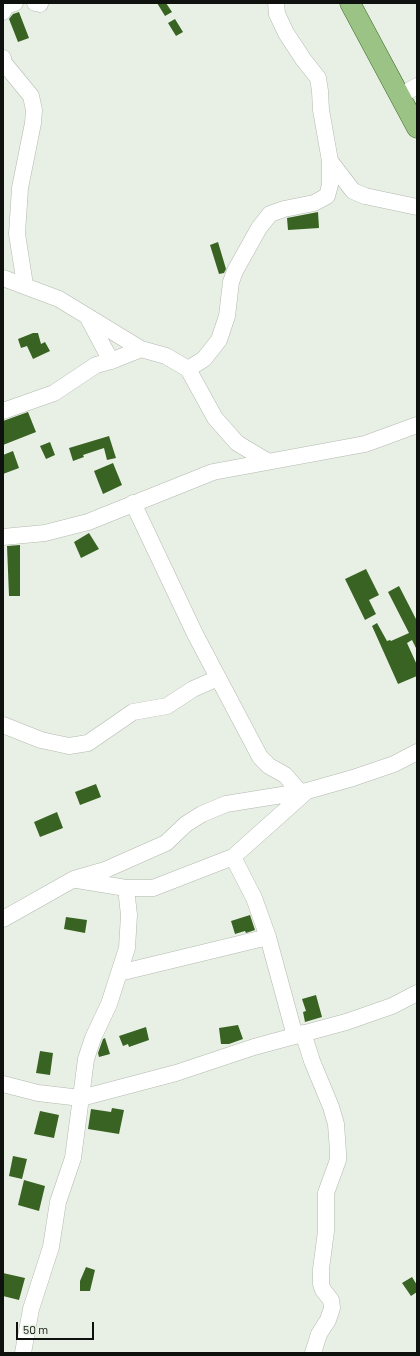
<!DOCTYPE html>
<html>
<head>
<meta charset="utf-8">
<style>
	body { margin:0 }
	#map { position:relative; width:420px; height:1356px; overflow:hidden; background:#e8f0e5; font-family:Barlow,sans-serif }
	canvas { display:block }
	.frame { position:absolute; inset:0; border:4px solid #0f110e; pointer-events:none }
	.scale { position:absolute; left:16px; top:1322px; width:78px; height:18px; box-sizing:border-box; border:2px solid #0f110e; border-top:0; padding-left:5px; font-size:12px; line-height:14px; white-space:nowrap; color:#0f110e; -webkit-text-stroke:3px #e8f0e5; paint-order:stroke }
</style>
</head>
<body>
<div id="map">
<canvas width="420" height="1356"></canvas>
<div class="frame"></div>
<div class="scale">50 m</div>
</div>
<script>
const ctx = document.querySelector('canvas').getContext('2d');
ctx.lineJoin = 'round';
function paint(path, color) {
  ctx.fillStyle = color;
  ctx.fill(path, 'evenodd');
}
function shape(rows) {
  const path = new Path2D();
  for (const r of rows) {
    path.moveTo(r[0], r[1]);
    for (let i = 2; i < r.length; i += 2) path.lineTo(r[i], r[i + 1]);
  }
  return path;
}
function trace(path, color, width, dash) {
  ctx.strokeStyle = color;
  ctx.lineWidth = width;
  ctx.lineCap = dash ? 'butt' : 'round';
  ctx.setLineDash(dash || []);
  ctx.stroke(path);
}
const building = shape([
	[157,3,166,3,172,12,165,16],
	[19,12,29,38,18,42,9,19,13,14],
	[175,19,183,32,176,36,168,23],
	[318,212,319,228,288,230,287,218],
	[218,242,226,269,224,273,219,274,210,245],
	[33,333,38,333,41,344,45,342,50,351,33,359,27,346,21,348,18,339],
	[28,412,36,432,3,445,3,421],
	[109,436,116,458,107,460,104,448,83,455,84,457,73,461,69,448],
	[50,442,55,455,46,459,40,446],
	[13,451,19,468,3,474,3,455],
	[113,463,122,485,103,494,94,471],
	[89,533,99,549,81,558,74,542],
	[20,545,20,596,9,596,7,546],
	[366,569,379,595,369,600,376,614,365,620,345,579],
	[399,586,417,621,417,650,412,640,407,643,417,665,417,676,398,684,372,626,377,623,387,641,390,640,391,641,409,633,388,592],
	[96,784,101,797,80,805,75,792],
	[57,812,63,828,40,837,34,822],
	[250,915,255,930,246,933,245,931,235,934,231,921],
	[66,917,87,920,85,933,64,929],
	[316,995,322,1017,305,1022,303,1012,306,1011,302,999],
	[238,1025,243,1039,229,1044,221,1044,219,1028],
	[146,1027,149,1040,129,1047,128,1044,123,1046,119,1036],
	[105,1038,110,1054,99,1057,98,1053,103,1039],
	[40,1051,53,1053,50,1075,36,1073],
	[112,1108,124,1110,119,1134,88,1129,91,1109,111,1112],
	[40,1111,59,1115,54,1138,34,1134],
	[13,1156,27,1159,22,1179,9,1176],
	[24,1180,45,1186,39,1211,18,1205],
	[86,1267,95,1270,90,1291,80,1291,80,1281],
	[3,1273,25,1278,19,1300,3,1296],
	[412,1277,417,1285,417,1292,411,1296,402,1283]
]);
const minor = shape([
	[35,3,40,4],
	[3,12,6,6,15,3],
	[3,58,4,63,31,96,34,110,33,123,20,188,17,234,25,285],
	[400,96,417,86],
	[330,161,353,191,365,196,417,207],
	[3,278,59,299,141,349,166,356,188,369,215,418,237,443,267,461],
	[87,316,111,361],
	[188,369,204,359,219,340,227,316,231,282,235,271,259,228,270,214,284,209,314,203,327,196,330,185,330,161,321,110,320,91,318,78,303,59,286,33,277,14,276,3],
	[3,411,54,393,96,365,111,361,141,349],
	[133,503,195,634,260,757,269,766,285,775,299,791],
	[3,537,45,533,88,522,213,472,365,444,417,425],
	[3,725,41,740,69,746,88,743,133,712,167,706,193,689,218,678],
	[233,857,254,898,268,937,295,1036],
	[77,880,126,888,153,888,233,857,307,791],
	[3,919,74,879,105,870,166,843,186,824,202,814,226,804,307,791,353,778,394,764,417,752],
	[119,973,268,937],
	[303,1033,312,1061,331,1107,336,1124,338,1152,338,1160,326,1193,326,1231,321,1269,321,1284,323,1290,331,1300,332,1308,328,1320,319,1334,313,1353],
	[3,1084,38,1093,81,1098,176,1073,254,1047,346,1022,392,1006,417,993],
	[23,1353,31,1309,51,1247,58,1202,73,1158,86,1059,93,1038,109,1004,127,948,129,915,126,888]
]);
const major = shape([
	[350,3,417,128]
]);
paint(building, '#396323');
trace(minor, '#b2b9af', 17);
trace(major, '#3f6b27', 21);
trace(minor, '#fff', 16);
trace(major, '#9bc386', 20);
</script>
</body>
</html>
